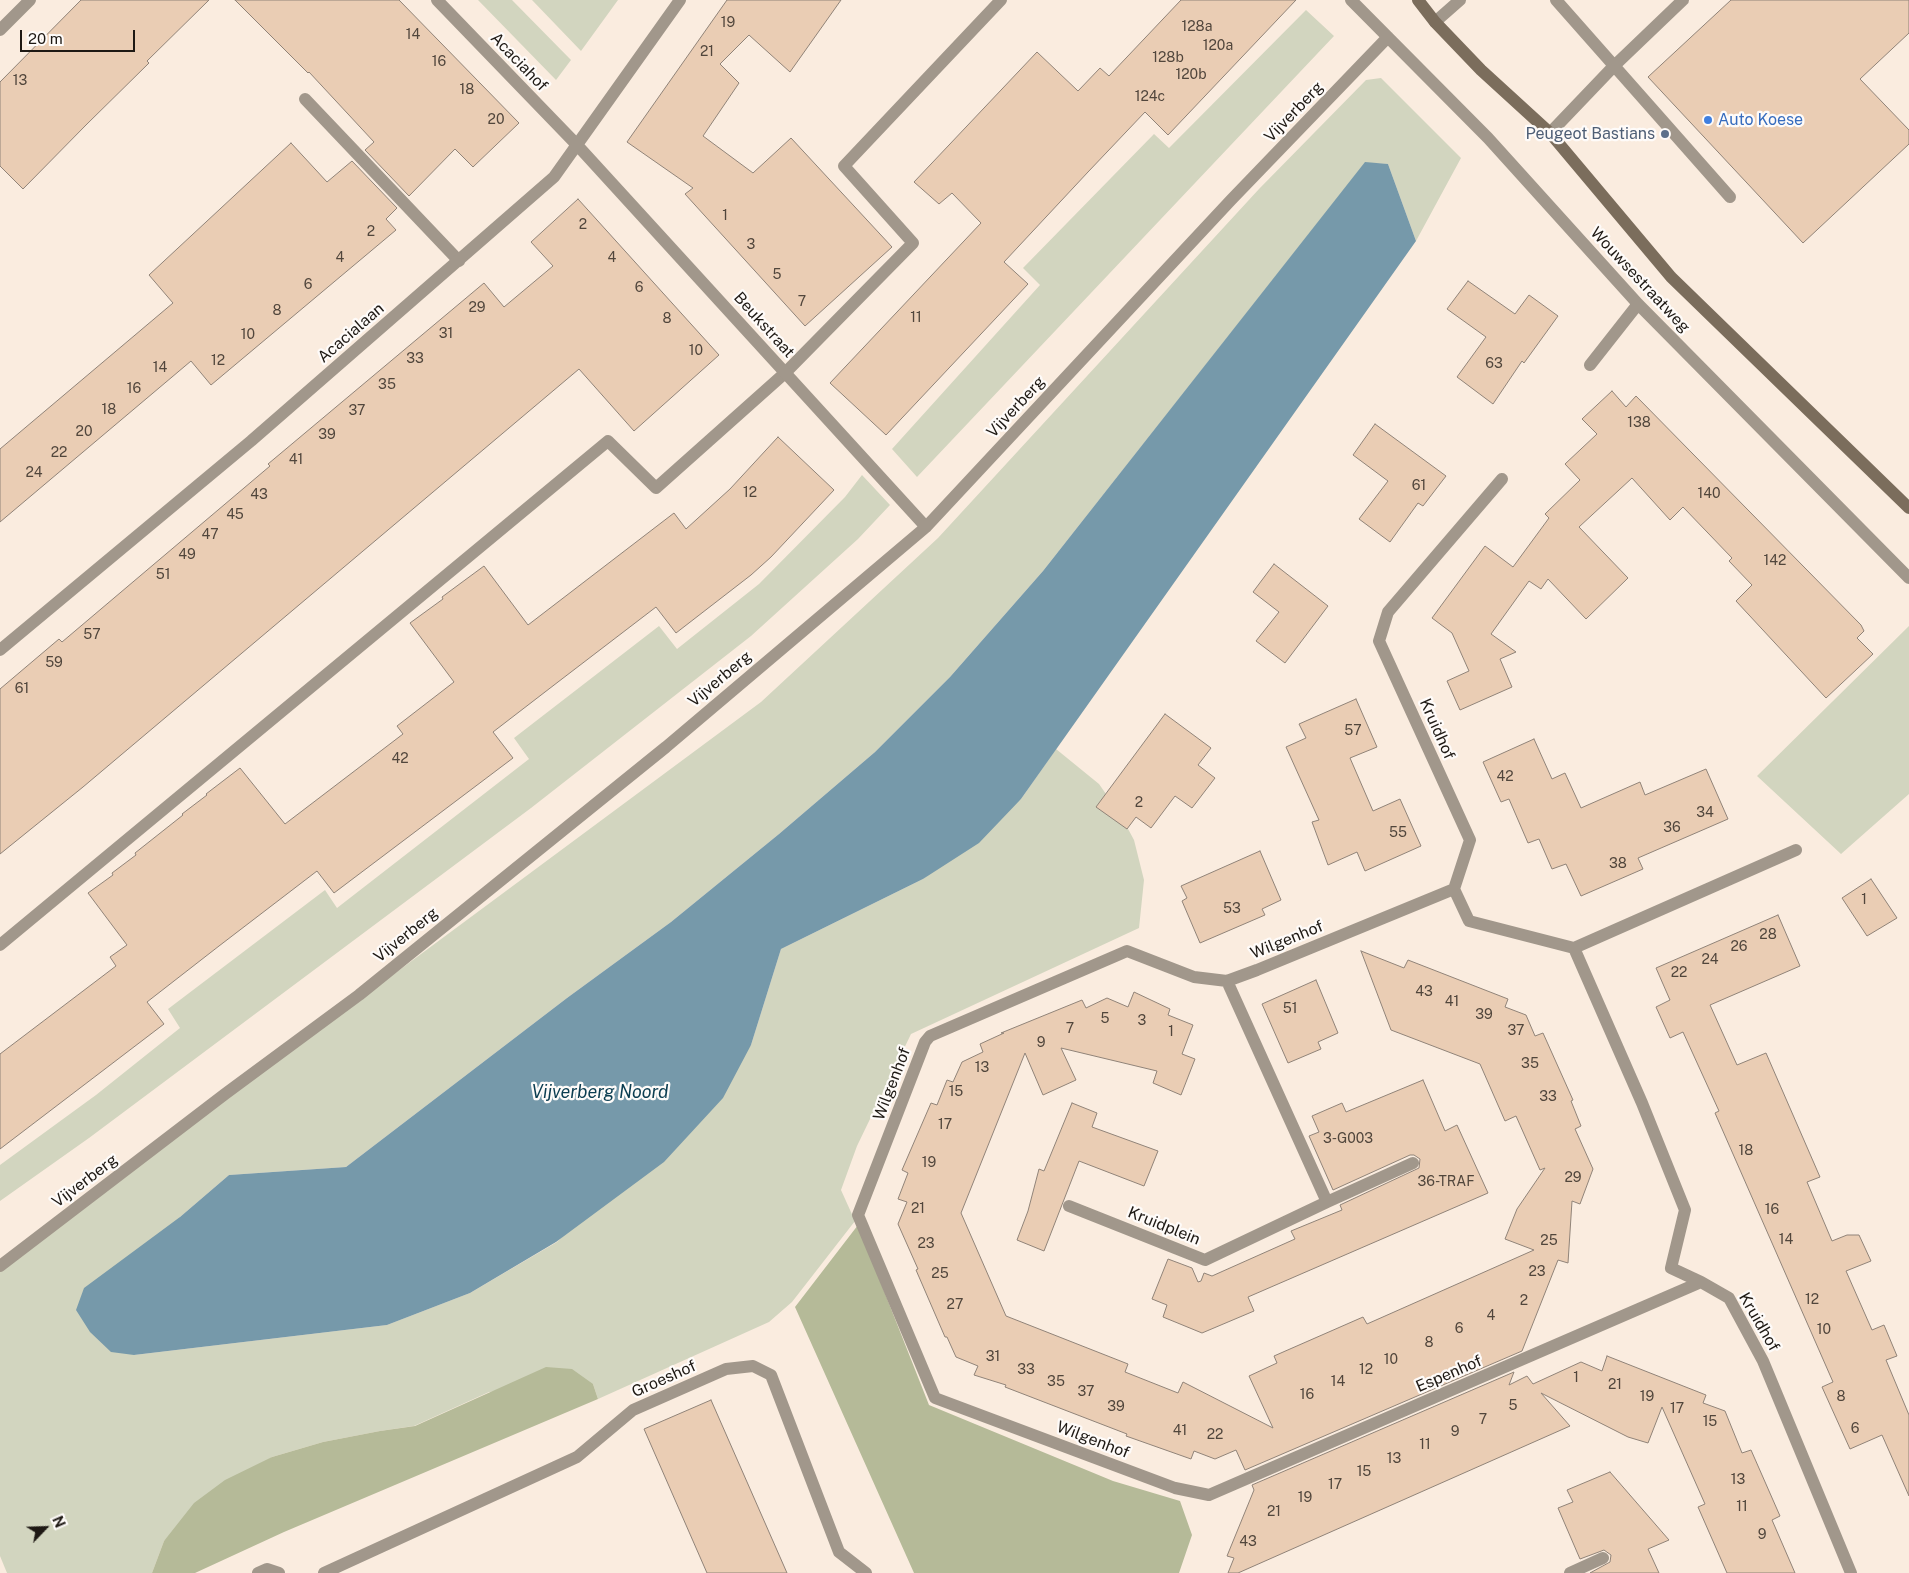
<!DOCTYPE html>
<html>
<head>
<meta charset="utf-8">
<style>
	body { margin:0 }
	#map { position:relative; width:1909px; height:1573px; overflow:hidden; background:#faecdf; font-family:"Public Sans",sans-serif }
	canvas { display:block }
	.north { position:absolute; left:20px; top:1503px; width:50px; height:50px; -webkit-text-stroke:4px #fefbf9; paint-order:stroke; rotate:66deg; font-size:14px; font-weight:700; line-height:20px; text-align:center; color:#1e1914 }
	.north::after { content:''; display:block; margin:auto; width:18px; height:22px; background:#1e1914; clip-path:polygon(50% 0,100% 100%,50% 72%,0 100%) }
	.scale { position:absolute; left:20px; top:30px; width:115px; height:22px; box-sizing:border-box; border:2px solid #1e1914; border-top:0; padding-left:6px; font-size:15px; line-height:18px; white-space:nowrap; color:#1e1914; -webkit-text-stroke:4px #fefbf9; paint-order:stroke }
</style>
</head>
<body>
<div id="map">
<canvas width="1909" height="1573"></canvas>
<div class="north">N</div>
<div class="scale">20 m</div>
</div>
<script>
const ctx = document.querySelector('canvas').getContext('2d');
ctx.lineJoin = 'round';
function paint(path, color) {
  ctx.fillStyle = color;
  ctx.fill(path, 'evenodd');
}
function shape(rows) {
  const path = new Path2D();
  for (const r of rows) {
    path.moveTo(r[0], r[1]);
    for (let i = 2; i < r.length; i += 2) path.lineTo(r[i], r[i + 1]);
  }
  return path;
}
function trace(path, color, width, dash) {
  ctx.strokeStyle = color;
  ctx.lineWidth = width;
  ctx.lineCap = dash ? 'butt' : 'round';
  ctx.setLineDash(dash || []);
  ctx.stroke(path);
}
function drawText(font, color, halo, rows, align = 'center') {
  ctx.font = font + ' "Public Sans",sans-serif';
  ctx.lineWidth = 4.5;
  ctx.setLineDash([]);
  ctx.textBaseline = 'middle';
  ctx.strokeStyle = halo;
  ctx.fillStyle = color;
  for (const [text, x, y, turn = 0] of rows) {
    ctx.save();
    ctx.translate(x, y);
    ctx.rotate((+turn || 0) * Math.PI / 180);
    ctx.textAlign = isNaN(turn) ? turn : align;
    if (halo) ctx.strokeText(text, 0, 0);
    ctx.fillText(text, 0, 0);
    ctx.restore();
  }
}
const green = shape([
	[478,0,512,0,571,60,556,80],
	[532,0,618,0,581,51],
	[1306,10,1334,36,917,477,892,449,1040,285,1023,268,1154,134,1169,148],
	[1381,78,1461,158,1416,241,1388,164,1365,163,1043,571,950,677,875,752,779,834,671,922,567,998,346,1167,229,1175,180,1217,134,1355,387,1325,470,1293,557,1242,751,1045,781,949,923,879,1021,799,1056,749,1099,784,1120,814,1134,840,1144,880,1139,928,911,1034,857,1146,841,1190,855,1221,792,1302,769,1322,598,1399,593,1384,489,1392,414,1426,380,1431,323,1442,272,1457,164,1541,152,1573,7,1573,0,1556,0,1266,761,702,938,538,1259,189,1366,80],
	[862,475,890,505,858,539,751,636,531,808,89,1138,0,1201,0,1165,96,1095,180,1028,168,1009,325,890,337,908,529,759,514,738,659,626,677,649,759,584,845,497],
	[1909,626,1909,794,1841,854,1757,776]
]);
const forest = shape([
	[858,1225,929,1405,1113,1481,1180,1501,1192,1535,1179,1573,914,1573,795,1307],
	[546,1367,572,1369,593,1384,598,1399,284,1532,195,1573,152,1573,164,1541,194,1503,225,1480,272,1457,323,1442,380,1431,415,1426]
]);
const water = shape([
	[1365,162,1388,164,1416,241,1021,799,979,843,923,879,781,949,751,1045,723,1098,664,1162,556,1242,470,1293,387,1325,134,1355,111,1352,90,1332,76,1310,84,1288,180,1217,229,1175,346,1167,567,998,671,922,779,834,875,752,950,677,1043,571]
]);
const building = shape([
	[81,0,209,0,147,61,149,63,86,125,23,189,0,166,0,82,81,0],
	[235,0,399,0,519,123,473,167,455,149,409,196,365,150,374,142,309,72,308,73,235,0],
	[727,0,841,0,790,72,749,35,720,64,739,83,703,136,753,173,791,138,892,247,805,326,685,194,693,188,627,142,727,0],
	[1181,0,1296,0,1168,135,1145,112,1088,172,1004,262,1028,284,886,435,830,383,981,223,952,193,939,204,914,182,1037,52,1078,91,1100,68,1109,76,1181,0],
	[1731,0,1909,0,1909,33,1860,79,1909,130,1909,144,1803,243,1648,77,1731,0],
	[291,143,327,182,352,161,397,208,386,219,396,230,211,385,191,361,0,522,0,449,173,303,149,275,291,143],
	[578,199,719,355,634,431,579,369,83,787,0,854,0,689,59,639,62,642,270,466,268,464,484,283,504,307,553,266,531,242,578,199],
	[1468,281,1515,314,1529,295,1558,316,1524,363,1522,361,1493,404,1457,377,1486,337,1447,309,1468,281],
	[1612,391,1626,407,1636,396,1861,625,1864,631,1857,638,1873,654,1826,698,1736,601,1752,585,1729,561,1732,558,1683,507,1670,520,1632,478,1579,527,1628,578,1586,619,1548,579,1541,589,1529,581,1491,634,1516,652,1500,659,1512,687,1460,710,1447,681,1469,671,1452,633,1432,618,1485,546,1513,567,1549,518,1545,514,1580,480,1565,464,1597,434,1582,419,1612,391],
	[1375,424,1446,476,1423,506,1418,503,1390,542,1359,519,1388,481,1353,455,1375,424],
	[778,437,834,490,771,557,751,575,676,633,656,607,558,682,493,732,513,758,334,893,317,871,219,946,147,1002,164,1024,0,1149,0,1054,116,966,110,957,127,945,88,893,113,875,112,873,136,855,135,853,183,815,182,814,207,795,206,794,240,768,285,824,403,734,397,726,454,682,410,623,443,599,442,597,484,566,528,625,674,513,686,529,730,489,778,437],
	[1274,564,1328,606,1285,663,1256,641,1279,612,1253,592,1274,564],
	[1356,699,1377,747,1350,758,1373,811,1400,799,1421,846,1365,871,1357,852,1328,865,1312,822,1319,820,1286,747,1306,738,1299,724,1356,699],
	[1165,714,1211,748,1198,765,1215,778,1192,808,1175,796,1151,828,1136,817,1127,829,1096,807,1165,714],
	[1534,739,1552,779,1565,773,1581,808,1640,782,1645,795,1706,769,1728,819,1638,858,1643,869,1581,896,1566,864,1552,869,1539,839,1528,843,1509,799,1501,802,1483,762,1534,739],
	[1260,851,1281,900,1262,909,1265,915,1200,943,1182,901,1187,898,1181,886,1260,851],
	[1871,879,1897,918,1867,936,1842,898,1871,879],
	[1778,915,1800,966,1710,1005,1737,1065,1766,1053,1820,1177,1807,1182,1832,1241,1847,1235,1859,1235,1871,1261,1846,1271,1872,1330,1884,1325,1897,1356,1886,1360,1909,1415,1909,1496,1882,1435,1850,1449,1822,1387,1833,1382,1715,1113,1719,1111,1683,1032,1670,1038,1656,1007,1670,1000,1656,968,1778,915],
	[1361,951,1404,968,1408,960,1508,999,1505,1007,1526,1015,1535,1036,1543,1033,1573,1100,1571,1101,1581,1126,1575,1129,1593,1169,1580,1204,1572,1201,1568,1263,1558,1260,1522,1351,1245,1470,1236,1450,1215,1459,1194,1451,1191,1459,1126,1436,1127,1434,1005,1387,1006,1385,974,1375,978,1366,956,1357,947,1337,945,1337,916,1270,918,1269,898,1224,907,1202,898,1199,908,1173,902,1170,931,1103,937,1105,947,1080,953,1082,962,1062,983,1052,980,1044,1004,1033,1001,1033,1082,1000,1086,1008,1107,998,1128,1007,1134,992,1170,1009,1168,1015,1193,1025,1182,1054,1195,1059,1181,1095,1153,1083,1157,1071,1061,1048,1076,1080,1043,1095,1025,1053,961,1213,1006,1316,1128,1364,1125,1372,1178,1393,1183,1382,1273,1428,1249,1376,1277,1363,1274,1356,1363,1317,1367,1324,1534,1250,1505,1239,1517,1209,1545,1168,1540,1170,1516,1116,1505,1121,1480,1064,1391,1030,1361,951],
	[1316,980,1338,1033,1318,1042,1321,1049,1288,1063,1262,1004,1316,980],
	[1423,1080,1445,1131,1457,1125,1488,1193,1248,1297,1254,1311,1202,1333,1163,1317,1167,1305,1152,1299,1168,1259,1192,1268,1198,1282,1201,1281,1204,1273,1212,1276,1295,1239,1291,1231,1342,1210,1340,1205,1419,1168,1420,1159,1414,1155,1410,1155,1333,1190,1309,1136,1319,1132,1312,1116,1342,1103,1346,1112,1423,1080],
	[1072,1103,1097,1113,1092,1127,1158,1151,1144,1186,1079,1161,1044,1251,1017,1240,1028,1211,1039,1169,1044,1171,1072,1103],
	[1607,1356,1706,1395,1703,1403,1725,1411,1742,1453,1751,1450,1780,1516,1772,1520,1795,1573,1727,1573,1698,1507,1705,1504,1662,1407,1648,1443,1628,1437,1541,1393,1570,1426,1238,1573,1228,1573,1234,1558,1227,1556,1254,1490,1252,1485,1514,1372,1509,1385,1527,1376,1533,1384,1581,1362,1602,1371,1607,1356],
	[711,1400,787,1573,707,1573,644,1429,711,1400],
	[1610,1472,1669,1540,1648,1549,1659,1573,1590,1573,1610,1562,1611,1555,1604,1550,1580,1559,1558,1508,1573,1502,1567,1490,1610,1472]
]);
const service = shape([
	[1556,0,1730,197],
	[1435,22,1460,0],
	[305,99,459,261],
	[1550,133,1614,66,1683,0],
	[0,945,608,441,656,488,785,373,913,243,844,166,1001,0]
]);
const minor = shape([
	[437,0,578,146,926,527],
	[1351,0,1488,138,1638,304,1909,578],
	[0,30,30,0],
	[1590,365,1638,304],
	[1502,479,1388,612,1379,641,1470,840,1454,889,1469,921,1574,948,1642,1103,1685,1210,1671,1268,1701,1282,1729,1298,1763,1361,1851,1573],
	[0,650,251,441,554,177,680,0],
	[1454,889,1257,970,1227,981,1194,977,1127,951,930,1036,925,1042,858,1215,935,1398,1175,1488,1209,1495,1701,1282],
	[1574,948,1796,850],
	[1227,981,1327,1202,1413,1163],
	[1069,1206,1205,1260,1327,1202],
	[0,1266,225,1094,359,995,666,747,926,527,1231,200,1388,37],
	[258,1573,267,1569,279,1573],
	[324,1573,577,1457,633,1410,726,1369,753,1366,771,1375,839,1552,866,1573],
	[1570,1573,1603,1558]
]);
const secondary = shape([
	[1418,0,1435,22,1481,70,1550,133,1671,277,1909,508]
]);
const markers = [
	[1708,120,5,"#3f7fe0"],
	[1665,134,5,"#5c6f8a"]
];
const numberNames = [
	["19",728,23],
	["128a",1197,27],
	["14",413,35],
	["120a",1218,46],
	["21",707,52],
	["128b",1168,58],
	["16",439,62],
	["120b",1191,75],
	["13",20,81],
	["18",467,90],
	["124c",1150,97],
	["20",496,120],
	["1",725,216],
	["2",583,225],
	["2",371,232],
	["3",751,245],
	["4",340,258],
	["4",612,258],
	["5",777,275],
	["6",308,285],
	["6",639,288],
	["7",802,302],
	["29",477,308],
	["8",277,311],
	["11",916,318],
	["8",667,319],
	["31",446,334],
	["10",248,335],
	["10",696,351],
	["33",415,359],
	["12",218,361],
	["63",1494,364],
	["14",160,368],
	["35",387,385],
	["16",134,389],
	["18",109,410],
	["37",357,411],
	["138",1639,423],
	["20",84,432],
	["39",327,435],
	["22",59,453],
	["41",296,460],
	["24",34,473],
	["61",1419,486],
	["12",750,493],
	["140",1709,494],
	["43",259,495],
	["45",235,515],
	["47",210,535],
	["49",187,555],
	["142",1775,561],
	["51",163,575],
	["57",92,635],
	["59",54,663],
	["61",22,689],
	["57",1353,731],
	["42",400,759],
	["42",1505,777],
	["2",1139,803],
	["34",1705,813],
	["36",1672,828],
	["55",1398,833],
	["38",1618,864],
	["1",1864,900],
	["53",1232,909],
	["28",1768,935],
	["26",1739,947],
	["24",1710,960],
	["22",1679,973],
	["43",1424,992],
	["41",1452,1002],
	["51",1290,1009],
	["39",1484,1015],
	["5",1105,1019],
	["3",1142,1021],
	["7",1070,1029],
	["37",1516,1031],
	["1",1171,1032],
	["9",1041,1043],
	["35",1530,1064],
	["13",982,1068],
	["15",956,1092],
	["33",1548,1097],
	["17",945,1125],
	["3-G003",1348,1139],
	["18",1746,1151],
	["19",929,1163],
	["29",1573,1178],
	["36-TRAF",1446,1182],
	["21",918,1209],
	["16",1772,1210],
	["14",1786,1240],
	["25",1549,1241],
	["23",926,1244],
	["23",1537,1272],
	["25",940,1274],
	["12",1812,1300],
	["2",1524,1301],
	["27",955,1305],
	["4",1491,1316],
	["6",1459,1329],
	["10",1824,1330],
	["8",1429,1343],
	["31",993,1357],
	["10",1391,1360],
	["33",1026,1370],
	["12",1366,1370],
	["1",1576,1378],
	["35",1056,1382],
	["14",1338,1382],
	["21",1615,1385],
	["37",1086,1392],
	["16",1307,1395],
	["19",1647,1397],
	["8",1841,1397],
	["5",1513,1406],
	["39",1116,1407],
	["17",1677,1409],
	["7",1483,1420],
	["15",1710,1422],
	["6",1855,1429],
	["41",1180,1431],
	["9",1455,1432],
	["22",1215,1435],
	["11",1425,1445],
	["13",1394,1459],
	["15",1364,1472],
	["13",1738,1480],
	["17",1335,1485],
	["19",1305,1498],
	["11",1742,1507],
	["21",1274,1512],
	["9",1762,1535],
	["43",1248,1542]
];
const streetNames = [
	["Acaciahof",519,62,46],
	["Vijverberg",1294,112,-46],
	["Wouwsestraatweg",1640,280,47],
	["Beukstraat",764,325,48],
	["Acacialaan",351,333,-41],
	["Vijverberg",1016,407,-47],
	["Vijverberg",720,679,-40],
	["Kruidhof",1437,729,66],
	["Vijverberg",406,935,-39],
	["Wilgenhof",1287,940,-22],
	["Wilgenhof",892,1084,-69],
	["Vijverberg",85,1181,-37],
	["Kruidplein",1164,1226,22],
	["Kruidhof",1759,1322,60],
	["Espenhof",1449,1374,-23],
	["Groeshof",664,1379,-24],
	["Wilgenhof",1093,1440,21]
];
const shopNames = [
	["Auto Koese",1718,120]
];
const serviceNames = [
	["Peugeot Bastians",1655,134]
];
const waterNames = [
	["Vijverberg Noord",600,1092]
];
paint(green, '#d2d5bf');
paint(forest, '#b5ba98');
paint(water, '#7699aa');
paint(building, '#eacdb4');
trace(building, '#908378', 1);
trace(service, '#a1978b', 12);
trace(minor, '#a1978b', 12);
trace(secondary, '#7b6d5c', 12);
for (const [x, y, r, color] of markers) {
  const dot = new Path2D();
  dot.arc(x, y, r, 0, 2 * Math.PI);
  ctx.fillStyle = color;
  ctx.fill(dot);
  trace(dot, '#fefbf9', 2);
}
drawText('14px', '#51463c', null, numberNames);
drawText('16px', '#1e1914', '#fefbf9', streetNames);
drawText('16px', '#366cbe', '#fefbf9', shopNames, 'left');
drawText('16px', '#4e5e75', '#fefbf9', serviceNames, 'right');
drawText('italic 18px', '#0b3d51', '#fefbf9', waterNames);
</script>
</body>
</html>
